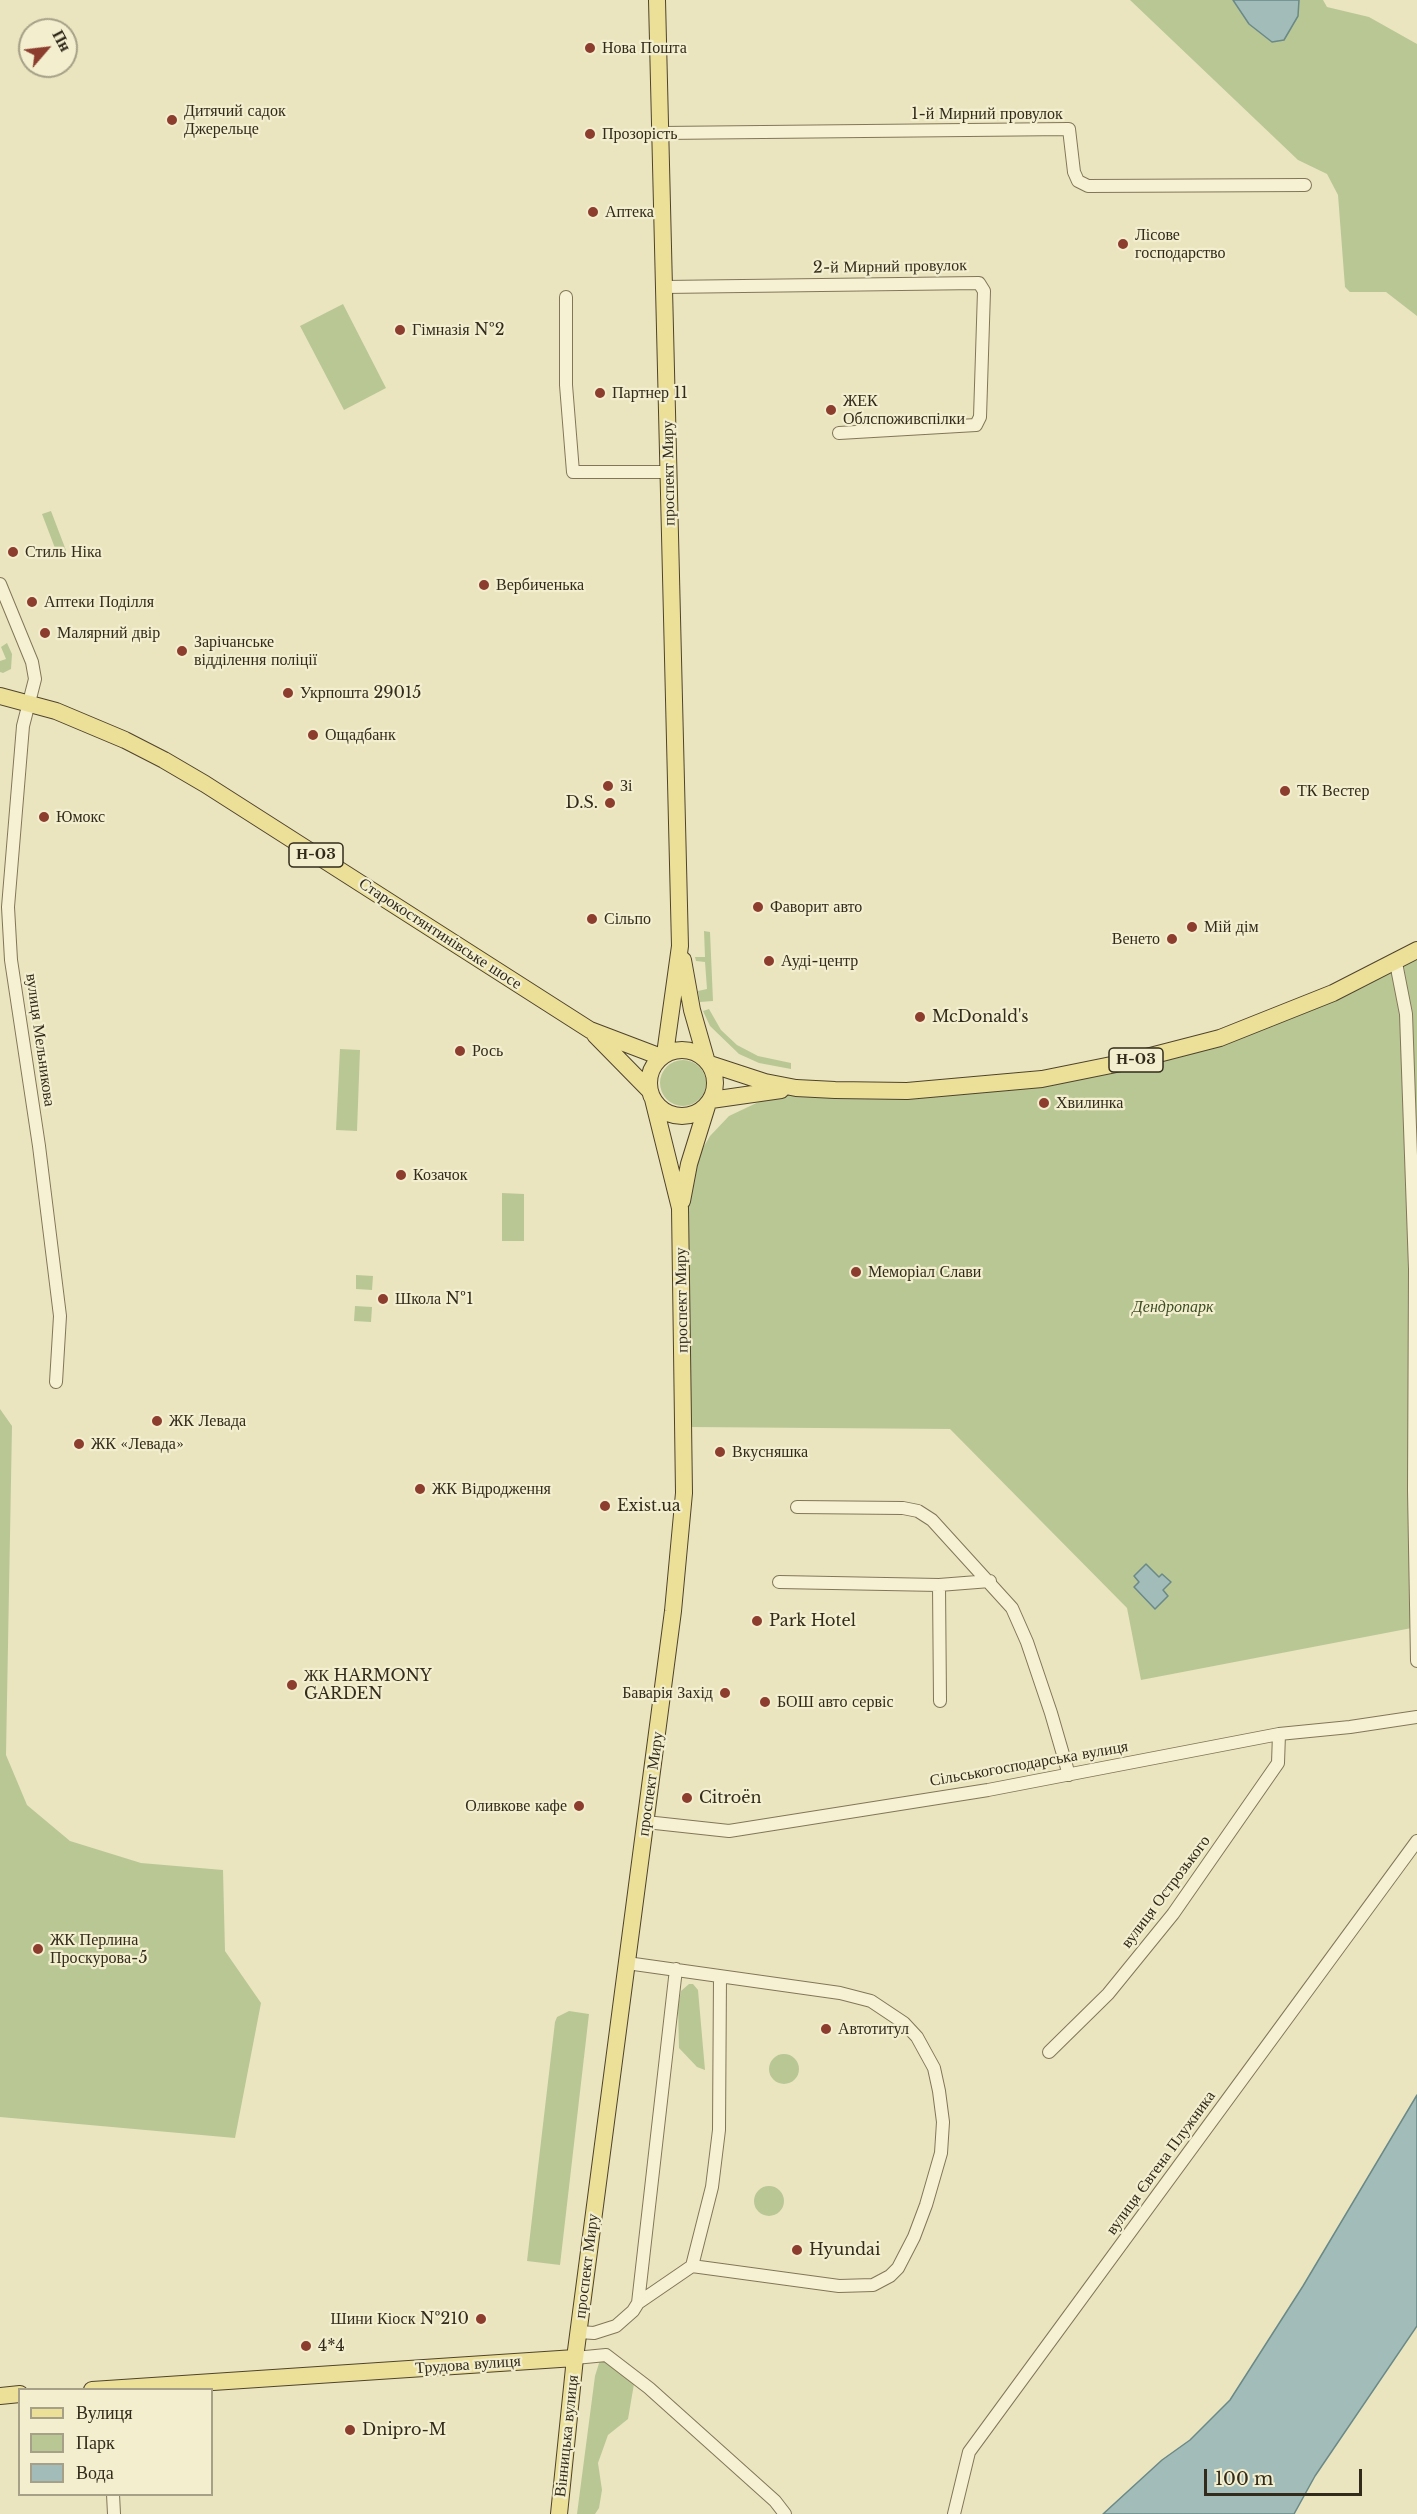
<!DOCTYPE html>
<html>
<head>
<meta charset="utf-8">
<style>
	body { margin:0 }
	#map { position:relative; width:1417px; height:2514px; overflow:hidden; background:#eae5bf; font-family:"Libre Baskerville",serif }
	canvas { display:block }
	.legend { position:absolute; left:18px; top:2388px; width:195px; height:108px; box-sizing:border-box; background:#f2eece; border:2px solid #a5a087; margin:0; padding:8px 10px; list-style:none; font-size:18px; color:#322b1c }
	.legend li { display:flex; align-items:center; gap:12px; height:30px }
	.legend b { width:30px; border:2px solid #a5a087 }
	.north { position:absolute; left:18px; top:18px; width:60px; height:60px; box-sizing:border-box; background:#f2eece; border:2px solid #a5a087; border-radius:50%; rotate:62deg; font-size:16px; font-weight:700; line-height:24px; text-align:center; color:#322b1c }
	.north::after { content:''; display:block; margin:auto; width:21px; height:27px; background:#8c3d2d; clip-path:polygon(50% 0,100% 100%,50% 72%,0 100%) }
	.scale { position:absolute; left:1204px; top:2469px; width:158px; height:27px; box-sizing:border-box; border:3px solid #322b1c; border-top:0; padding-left:8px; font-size:18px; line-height:21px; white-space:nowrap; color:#322b1c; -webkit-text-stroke:4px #f2eece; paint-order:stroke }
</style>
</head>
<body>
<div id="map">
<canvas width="1417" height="2514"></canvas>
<ul class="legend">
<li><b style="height:8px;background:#ece099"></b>Вулиця</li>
<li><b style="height:16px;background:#b9c795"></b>Парк</li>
<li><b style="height:16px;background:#a2bcb9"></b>Вода</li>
</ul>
<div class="north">Пн</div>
<div class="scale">100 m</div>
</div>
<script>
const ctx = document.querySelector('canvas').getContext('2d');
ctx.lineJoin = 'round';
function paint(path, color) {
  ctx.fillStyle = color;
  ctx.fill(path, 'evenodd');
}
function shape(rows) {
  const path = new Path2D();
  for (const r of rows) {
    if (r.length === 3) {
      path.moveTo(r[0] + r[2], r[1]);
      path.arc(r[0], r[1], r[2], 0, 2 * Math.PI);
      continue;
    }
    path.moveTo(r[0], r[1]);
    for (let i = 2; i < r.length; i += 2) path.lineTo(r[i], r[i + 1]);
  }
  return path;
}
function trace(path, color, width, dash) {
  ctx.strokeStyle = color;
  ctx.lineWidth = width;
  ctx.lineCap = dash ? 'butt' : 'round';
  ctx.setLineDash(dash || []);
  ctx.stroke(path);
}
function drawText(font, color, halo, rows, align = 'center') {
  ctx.font = font + ' "Libre Baskerville",serif';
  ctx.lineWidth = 4.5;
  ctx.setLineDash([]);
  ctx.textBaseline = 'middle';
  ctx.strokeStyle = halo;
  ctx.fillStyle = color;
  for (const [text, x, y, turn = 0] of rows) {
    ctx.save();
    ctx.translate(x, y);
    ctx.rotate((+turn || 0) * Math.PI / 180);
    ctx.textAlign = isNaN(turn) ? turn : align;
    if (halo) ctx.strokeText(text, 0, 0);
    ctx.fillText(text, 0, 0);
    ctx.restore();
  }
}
const green = shape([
	[1130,0,1323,0,1327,7,1369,17,1417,44,1417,316,1386,292,1350,292,1345,287,1338,195,1327,174,1298,160],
	[343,304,386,388,344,410,300,326],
	[51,511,67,553,58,556,42,514],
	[7,643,12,654,11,669,3,673,0,672,0,661,6,659,1,647],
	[704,931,710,932,713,1001,700,1002,698,991,707,989,705,962,696,961,695,957,705,957],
	[1417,956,1417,1627,1141,1680,1127,1608,950,1429,689,1427,685,1208,693,1165,710,1136,729,1116,767,1098,796,1093,1132,1066],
	[709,1009,721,1030,737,1045,758,1056,791,1063,791,1069,759,1063,739,1054,710,1026,703,1011],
	[340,1049,360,1050,357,1131,336,1130],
	[683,1083,23],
	[502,1193,524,1194,524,1241,502,1241],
	[356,1275,373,1276,372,1290,356,1289],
	[355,1306,372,1307,371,1322,354,1321],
	[0,1409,12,1426,6,1755,27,1805,70,1841,141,1863,223,1870,225,1951,261,2003,235,2138,0,2117],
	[689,1984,693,1984,698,1990,705,2070,697,2067,679,2048,678,2006,681,1991],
	[569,2011,589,2014,560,2265,527,2261,555,2022,557,2017],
	[784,2069,15],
	[769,2201,15],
	[600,2360,604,2360,634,2384,628,2419,608,2435,598,2463,602,2490,599,2508,595,2514,577,2514,595,2376]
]);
const water = shape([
	[1233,0,1299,0,1298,16,1284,40,1272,42,1249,24,1233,0],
	[1146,1564,1159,1577,1162,1574,1171,1582,1163,1590,1168,1596,1155,1609,1134,1587,1139,1582,1134,1576,1146,1564],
	[1417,2095,1417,2326,1315,2476,1294,2514,1103,2514,1162,2460,1190,2440,1230,2400,1303,2286,1417,2095]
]);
const minor = shape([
	[661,133,1069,129,1074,172,1078,181,1088,186,1305,185],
	[664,287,979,283,984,291,980,417,976,425,839,433],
	[566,297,566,385,573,472,669,472],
	[0,584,32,662,35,679,23,726,8,907,11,960,39,1146,60,1316,56,1382],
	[1396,963,1406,1014,1415,1269,1414,1490,1417,1661],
	[797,1507,903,1508,918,1511,932,1520,1012,1608,1027,1642,1051,1713,1069,1775],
	[779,1582,939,1585,990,1581],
	[939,1585,940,1701],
	[646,1822,729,1831,988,1790,1279,1734,1350,1727,1417,1717],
	[627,1963,840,1993,871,2001,904,2023,917,2037,934,2068,939,2091,943,2122,941,2153,926,2205,914,2237,898,2268,890,2276,873,2285,839,2286,692,2266],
	[1049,2052,1108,1994,1173,1914,1278,1763,1279,1734],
	[638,2303,692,2266,712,2187,719,2130,720,1976],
	[579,2332,594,2333,616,2326,633,2311,638,2303,676,1969],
	[575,2358,606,2355,649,2388,775,2501,785,2514],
	[113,2494,114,2514],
	[954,2514,969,2452,1417,1841]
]);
const major = shape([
	[657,0,680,946,665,1054],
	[0,696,56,711,125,740,164,760,205,784,590,1030,661,1057],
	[683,960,692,1010,706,1059],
	[595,1035,649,1090],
	[682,1083,33],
	[710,1064,765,1082,796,1088,835,1090,907,1091,1042,1079,1131,1061,1220,1038,1333,993,1417,950],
	[711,1100,781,1090],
	[682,1201,689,1164,707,1106],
	[92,2390,575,2358],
	[0,2396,20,2394],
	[559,2514,575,2358,673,1611,684,1493,680,1208,653,1099]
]);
const markers = [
	[590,48,6,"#8c3d2d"],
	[172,120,6,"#8c3d2d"],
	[590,134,6,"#8c3d2d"],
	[593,212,6,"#8c3d2d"],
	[1123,244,6,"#8c3d2d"],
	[400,330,6,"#8c3d2d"],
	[600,393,6,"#8c3d2d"],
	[831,410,6,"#8c3d2d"],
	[13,552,6,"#8c3d2d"],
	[484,585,6,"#8c3d2d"],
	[32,602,6,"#8c3d2d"],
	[45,633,6,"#8c3d2d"],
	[182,651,6,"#8c3d2d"],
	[288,693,6,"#8c3d2d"],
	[313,735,6,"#8c3d2d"],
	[608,786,6,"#8c3d2d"],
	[1285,791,6,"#8c3d2d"],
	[610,803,6,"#8c3d2d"],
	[44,817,6,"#8c3d2d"],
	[758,907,6,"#8c3d2d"],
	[592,919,6,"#8c3d2d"],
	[1192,927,6,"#8c3d2d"],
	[1172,939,6,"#8c3d2d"],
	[769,961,6,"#8c3d2d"],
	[920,1017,6,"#8c3d2d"],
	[460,1051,6,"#8c3d2d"],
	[1044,1103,6,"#8c3d2d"],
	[401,1175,6,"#8c3d2d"],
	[856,1272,6,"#8c3d2d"],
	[383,1299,6,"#8c3d2d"],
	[157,1421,6,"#8c3d2d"],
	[79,1444,6,"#8c3d2d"],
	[720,1452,6,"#8c3d2d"],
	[420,1489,6,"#8c3d2d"],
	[605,1506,6,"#8c3d2d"],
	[757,1621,6,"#8c3d2d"],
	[292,1685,6,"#8c3d2d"],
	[725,1693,6,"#8c3d2d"],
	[765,1702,6,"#8c3d2d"],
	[687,1798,6,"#8c3d2d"],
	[579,1806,6,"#8c3d2d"],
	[38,1949,6,"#8c3d2d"],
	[826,2029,6,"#8c3d2d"],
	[797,2250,6,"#8c3d2d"],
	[481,2319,6,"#8c3d2d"],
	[306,2346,6,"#8c3d2d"],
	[350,2430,6,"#8c3d2d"]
];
const shields = [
	[316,855,54],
	[1136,1060,54]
];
const shieldNames = [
	["Н-03",316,855],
	["Н-03",1136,1060]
];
const poiNames = [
	["Нова Пошта",602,48],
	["Дитячий садок",184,111],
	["Джерельце",184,129],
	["Прозорість",602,134],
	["Аптека",605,212],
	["Лісове",1135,235],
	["господарство",1135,253],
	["Гімназія №2",412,330],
	["Партнер 11",612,393],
	["ЖЕК",843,401],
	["Облспоживспілки",843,419],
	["Стиль Ніка",25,552],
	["Вербиченька",496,585],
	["Аптеки Поділля",44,602],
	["Малярний двір",57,633],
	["Зарічанське",194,642],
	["відділення поліції",194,660],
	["Укрпошта 29015",300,693],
	["Ощадбанк",325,735],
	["Зі",620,786],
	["ТК Вестер",1297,791],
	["D.S.",598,803,"right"],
	["Юмокс",56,817],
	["Фаворит авто",770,907],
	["Сільпо",604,919],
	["Мій дім",1204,927],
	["Венето",1160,939,"right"],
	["Ауді-центр",781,961],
	["McDonald's",932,1017],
	["Рось",472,1051],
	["Хвилинка",1056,1103],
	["Козачок",413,1175],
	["Меморіал Слави",868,1272],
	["Школа №1",395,1299],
	["ЖК Левада",169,1421],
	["ЖК «Левада»",91,1444],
	["Вкусняшка",732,1452],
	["ЖК Відродження",432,1489],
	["Exist.ua",617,1506],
	["Park Hotel",769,1621],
	["ЖК HARMONY",304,1676],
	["GARDEN",304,1694],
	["Баварія Захід",713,1693,"right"],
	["БОШ авто сервіс",777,1702],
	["Citroën",699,1798],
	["Оливкове кафе",567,1806,"right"],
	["ЖК Перлина",50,1940],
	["Проскурова-5",50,1958],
	["Автотитул",838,2029],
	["Hyundai",809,2250],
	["Шини Кіоск №210",469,2319,"right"],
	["4*4",318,2346],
	["Dnipro-M",362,2430]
];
const streetNames = [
	["1-й Мирний провулок",987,114],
	["2-й Мирний провулок",890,267,-1],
	["проспект Миру",669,473,-91],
	["Старокостянтинівське шосе",440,934,33],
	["вулиця Мельникова",40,1040,82],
	["проспект Миру",682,1300,-91],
	["Сільськогосподарська вулиця",1029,1764,-10],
	["проспект Миру",651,1784,-82],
	["вулиця Острозького",1166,1892,-53],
	["вулиця Євгена Плужника",1161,2163,-54],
	["проспект Миру",587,2266,-83],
	["Трудова вулиця",468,2365,-4],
	["Вінницька вулиця",567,2436,-84]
];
const parkNames = [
	["Дендропарк",1173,1307]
];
paint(green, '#b9c795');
paint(water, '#a2bcb9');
trace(water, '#6a8987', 1.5);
trace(minor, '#827659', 14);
trace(major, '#4f432d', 18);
trace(minor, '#f6f1d2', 12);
trace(major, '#ece099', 16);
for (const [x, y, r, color] of markers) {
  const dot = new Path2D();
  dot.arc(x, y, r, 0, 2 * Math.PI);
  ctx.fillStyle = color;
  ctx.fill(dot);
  trace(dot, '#f2eece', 2);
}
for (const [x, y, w] of shields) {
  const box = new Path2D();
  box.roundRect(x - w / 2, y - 12, w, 24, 4.5);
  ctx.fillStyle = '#f2eece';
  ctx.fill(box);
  trace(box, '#322b1c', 1.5);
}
drawText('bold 15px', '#322b1c', null, shieldNames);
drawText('16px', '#322b1c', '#f2eece', poiNames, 'left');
drawText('16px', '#322b1c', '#f2eece', streetNames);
drawText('italic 16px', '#3c4d24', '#f2eece', parkNames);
</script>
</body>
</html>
